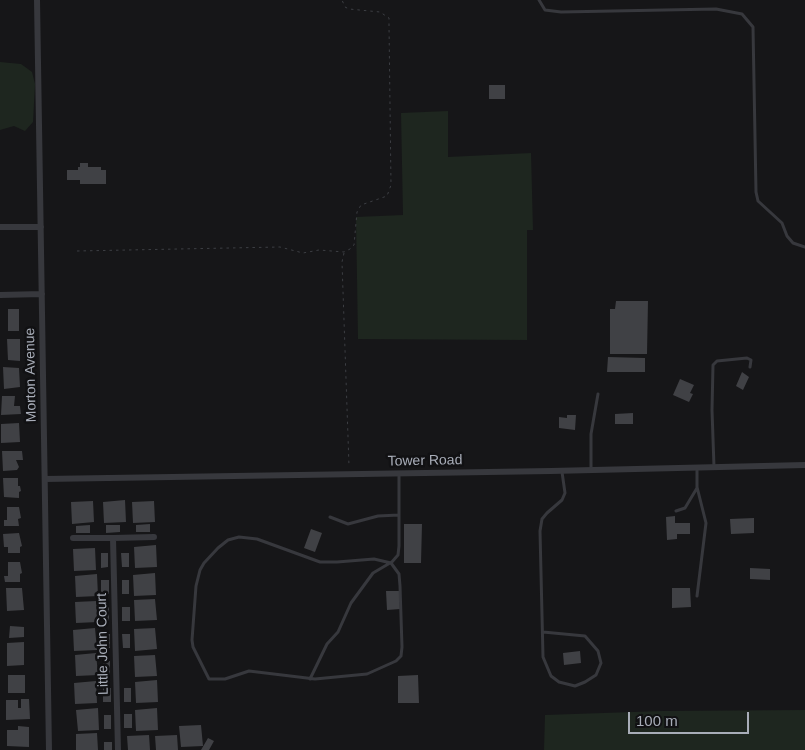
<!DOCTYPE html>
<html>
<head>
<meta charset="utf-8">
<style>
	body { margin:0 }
	#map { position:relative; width:805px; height:750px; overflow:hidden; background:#161618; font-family:Arial,sans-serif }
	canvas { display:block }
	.scale { position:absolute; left:628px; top:712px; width:121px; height:22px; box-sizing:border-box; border:2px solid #a8adb8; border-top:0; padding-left:6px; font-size:15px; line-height:18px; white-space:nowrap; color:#a8adb8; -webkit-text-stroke:4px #111113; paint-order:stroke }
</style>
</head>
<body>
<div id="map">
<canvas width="805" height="750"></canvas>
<div class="scale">100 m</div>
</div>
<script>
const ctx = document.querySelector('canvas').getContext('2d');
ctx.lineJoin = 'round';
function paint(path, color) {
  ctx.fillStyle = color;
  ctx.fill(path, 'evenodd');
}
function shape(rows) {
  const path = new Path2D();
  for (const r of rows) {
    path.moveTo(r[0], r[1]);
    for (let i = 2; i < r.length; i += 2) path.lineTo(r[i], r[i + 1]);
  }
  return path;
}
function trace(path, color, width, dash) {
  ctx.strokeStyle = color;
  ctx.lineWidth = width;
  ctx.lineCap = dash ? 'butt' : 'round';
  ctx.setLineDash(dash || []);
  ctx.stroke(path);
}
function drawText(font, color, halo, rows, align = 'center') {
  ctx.font = font + ' Arial,sans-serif';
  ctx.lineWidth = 5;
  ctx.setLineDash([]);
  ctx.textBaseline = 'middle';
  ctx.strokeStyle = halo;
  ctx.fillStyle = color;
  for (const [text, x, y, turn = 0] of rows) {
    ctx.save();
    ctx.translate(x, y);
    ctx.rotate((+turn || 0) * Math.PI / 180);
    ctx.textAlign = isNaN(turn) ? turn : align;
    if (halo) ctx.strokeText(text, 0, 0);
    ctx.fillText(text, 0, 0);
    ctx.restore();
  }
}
const green = shape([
	[0,62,21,64,32,72,35,84,33,122,25,131,14,126,0,130],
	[448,111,448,157,531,153,533,230,527,230,527,340,358,339,356,217,403,215,401,113],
	[805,710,805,750,544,750,545,715,662,711]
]);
const building = shape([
	[489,85,505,85,505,99,489,99],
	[80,163,88,163,88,167,101,167,101,170,106,170,106,184,80,184,80,180,67,180,67,170,78,170,78,167,80,167],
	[616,301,648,301,647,354,610,354,610,309,615,309],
	[8,309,19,309,19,331,8,331],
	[7,339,20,339,20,361,8,360],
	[608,357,645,358,645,372,607,372],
	[3,367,19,368,20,387,4,389],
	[742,372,749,377,743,390,736,386],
	[680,379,694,385,690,393,693,394,689,402,673,395],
	[2,396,15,396,14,406,20,406,21,414,1,415],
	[633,413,633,424,615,424,615,414],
	[567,415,576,415,575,430,559,428,559,417,567,418],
	[19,423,20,442,1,443,1,424],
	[2,451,22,451,23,460,16,460,19,467,17,470,3,471],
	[3,478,18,478,18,486,20,486,21,491,19,492,19,498,4,497],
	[125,500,126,522,104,523,103,502],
	[93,501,94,522,72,524,71,502],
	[154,501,155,522,133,523,132,502],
	[7,507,19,507,21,518,18,519,19,526,4,526,4,520,7,520],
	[675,516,675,523,690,523,690,534,677,534,677,539,667,540,666,517],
	[754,518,754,533,731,534,730,519],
	[150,524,150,532,136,532,136,525],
	[404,524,422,524,421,563,404,563],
	[90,525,90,533,76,533,76,526],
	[106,525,120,525,120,532,106,533],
	[311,529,322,533,315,552,304,548],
	[19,533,22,546,20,547,20,553,8,553,8,547,4,547,3,534],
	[156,545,157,567,135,568,134,547],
	[95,548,96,570,74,571,73,549],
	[101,553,108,553,108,567,101,568],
	[121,553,129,553,129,567,122,567],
	[8,562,20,562,22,573,20,574,20,582,5,582,4,576,8,576],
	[750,568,770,569,770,580,750,579],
	[155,573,156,595,134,596,133,575],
	[97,574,98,596,76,597,75,576],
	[101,580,109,580,109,594,101,594],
	[122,580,129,580,129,594,122,594],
	[6,588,22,588,24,610,7,611],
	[672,588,690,588,691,607,672,608],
	[386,591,399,591,400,609,387,610],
	[155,599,157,620,135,621,134,600],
	[96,601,98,622,76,623,75,602],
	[102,607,109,607,109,621,102,621],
	[122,607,130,607,130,621,122,621],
	[10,626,24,627,24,637,9,638],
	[95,628,97,650,74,651,73,630],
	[155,628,157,649,135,651,134,629],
	[102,634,110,634,110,648,102,648],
	[122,634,130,634,130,648,123,648],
	[24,642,24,665,7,666,7,643],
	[580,651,581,663,564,665,563,653],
	[96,653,98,675,76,676,75,655],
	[155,655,157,676,135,677,134,656],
	[103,661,110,661,110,675,103,675],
	[8,675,25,675,25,693,8,693],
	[418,675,419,703,398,703,398,676],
	[157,680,158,702,136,703,135,682],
	[96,681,97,703,75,704,74,683],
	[103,688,111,688,111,702,103,702],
	[124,688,131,688,131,702,124,702],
	[21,699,29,699,30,719,6,720,6,700,18,700,18,708,21,708],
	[98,708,99,730,78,731,76,710],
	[157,708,158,730,136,731,135,710],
	[124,714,132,714,132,728,124,728],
	[104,715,111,715,111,729,104,729],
	[201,725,203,746,181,747,179,726],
	[18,726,29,727,29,747,7,746,7,730,18,730],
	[97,733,98,750,76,750,76,734],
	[149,735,150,750,128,750,127,736],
	[177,735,178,750,156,750,155,736],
	[208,738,214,741,209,750,201,750],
	[104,742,112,742,112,750,104,750]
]);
const path = shape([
	[77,251,280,247,303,253,319,250,344,252,350,249,354,245,357,212,361,205,387,196,391,185,389,25,389,18,380,12,349,9,345,7,342,0],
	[344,253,342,262,349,466]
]);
const lane = shape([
	[539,0,545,10,561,12,716,9,742,14,753,27,756,192,758,201,782,223,787,236,793,243,805,247],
	[714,467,712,410,713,365,717,361,747,358,751,360,750,367],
	[591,470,591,434,598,394],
	[676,511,685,508,697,488],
	[330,517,348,524,378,516,399,515],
	[391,563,374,559,337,562,320,562,257,539,239,537,228,540,218,548,204,563,200,570,196,586,192,640,193,647,209,679,225,679,249,671,315,679,367,674,396,661,401,656,402,647,400,586,399,574,391,563,398,555,399,546,399,474],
	[697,596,706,523,697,487,697,468],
	[543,632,585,636,598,651,601,663,596,675,585,682,575,686,559,682,551,676,543,657,540,531,542,519,547,513,562,500,565,493,562,472],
	[310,679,327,644,338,632,351,603,373,573,390,563]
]);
const street = shape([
	[37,0,49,750],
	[0,227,41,227],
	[0,295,42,294],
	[45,479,551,471,805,465],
	[73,538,113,538],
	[118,750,113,538,154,537]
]);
const streetNames = [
	["Morton Avenue",31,375,-91],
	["Tower Road",425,461,-1],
	["Little John Court",103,644,-91]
];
paint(green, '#1e261f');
paint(building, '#404145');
trace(path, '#3d3f44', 1, [2.5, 4]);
trace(lane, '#37383d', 3);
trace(street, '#37383d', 6);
drawText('14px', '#a8adb8', '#111113', streetNames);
</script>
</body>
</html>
